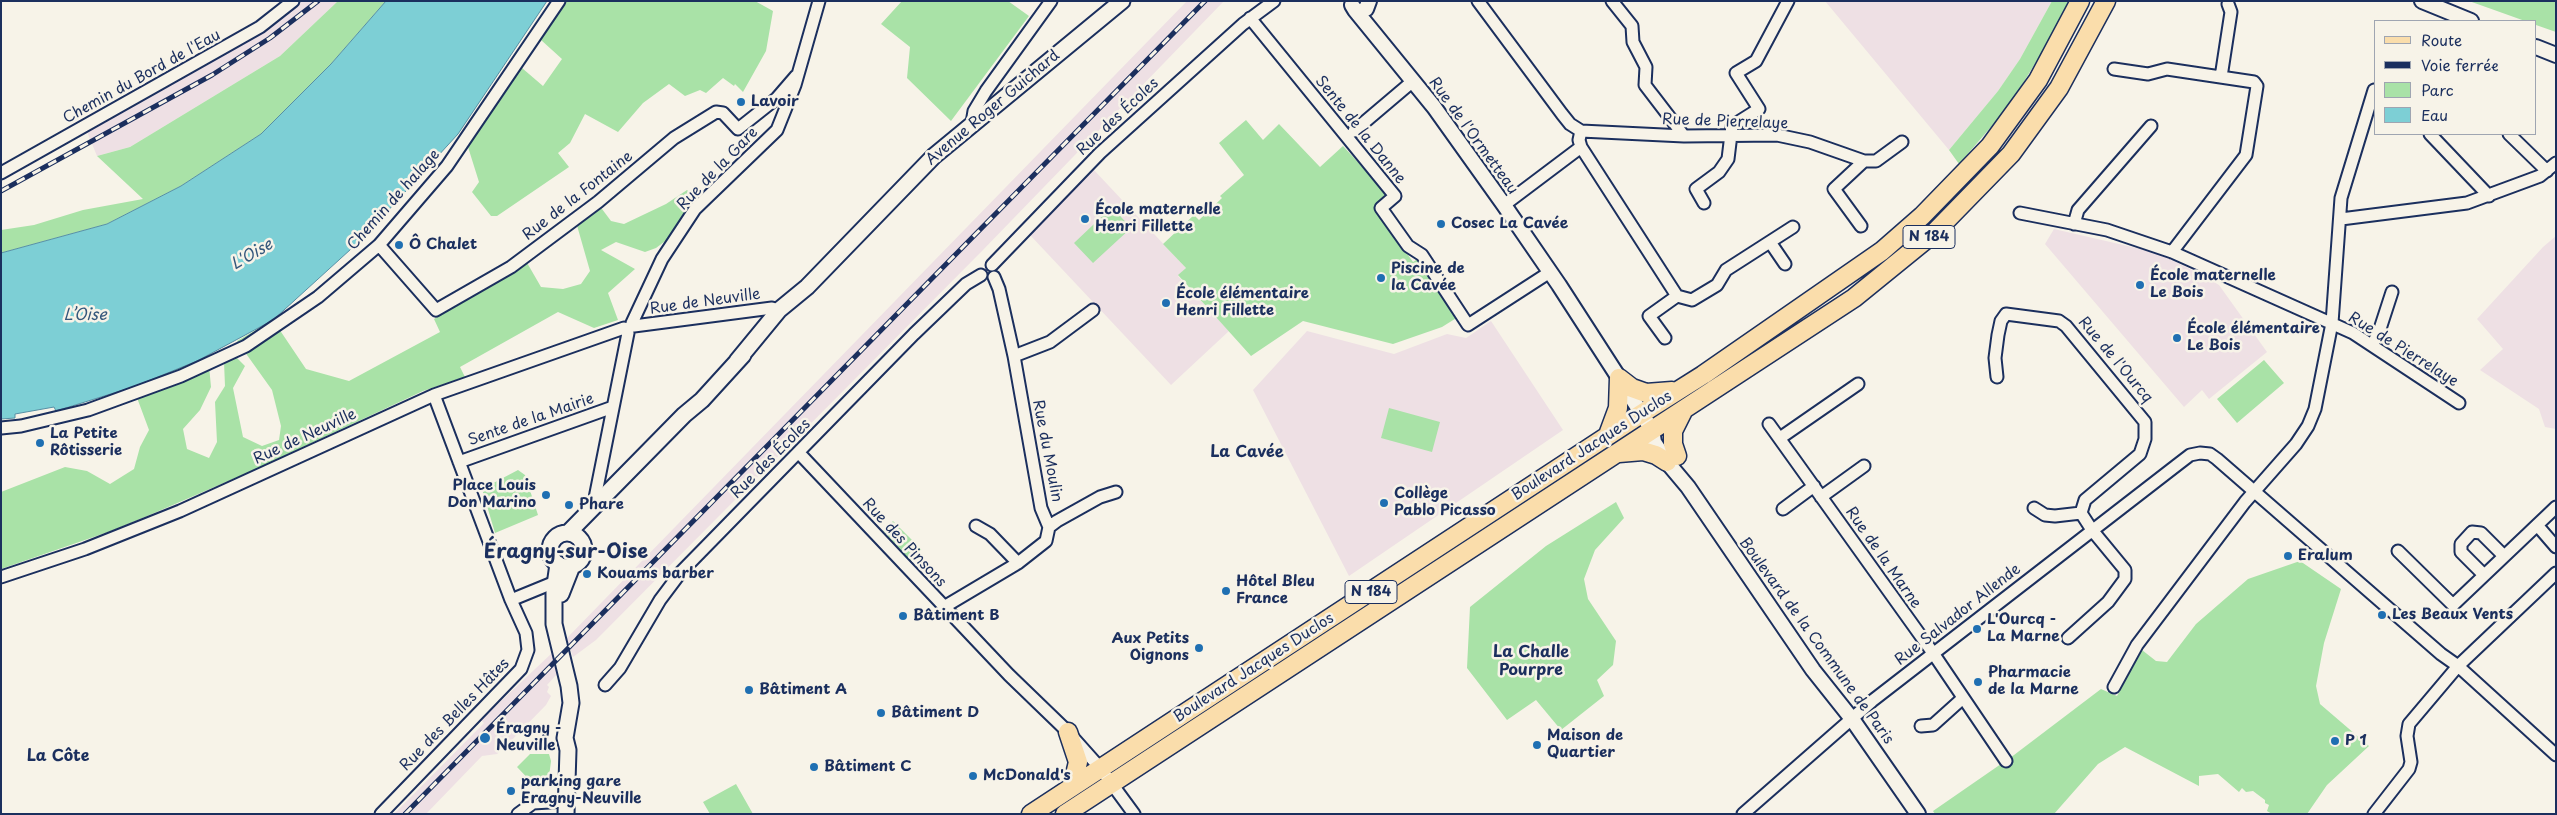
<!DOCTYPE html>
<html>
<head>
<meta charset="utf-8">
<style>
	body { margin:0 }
	#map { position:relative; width:2557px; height:815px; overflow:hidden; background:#f7f3e8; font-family:"Playpen Sans",sans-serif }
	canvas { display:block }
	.frame { position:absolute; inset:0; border:2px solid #1b2f5e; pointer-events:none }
	.legend { position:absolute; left:2374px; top:20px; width:162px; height:115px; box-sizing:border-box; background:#f7f3e8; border:1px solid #9fa5b1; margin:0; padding:6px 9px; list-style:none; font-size:15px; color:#1b2f5e }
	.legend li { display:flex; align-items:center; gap:10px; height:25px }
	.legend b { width:25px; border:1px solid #9fa5b1 }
</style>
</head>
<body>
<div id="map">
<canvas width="2557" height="815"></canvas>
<div class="frame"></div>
<ul class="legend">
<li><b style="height:6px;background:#faddab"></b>Route</li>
<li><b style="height:6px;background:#1b2f5e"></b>Voie ferrée</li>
<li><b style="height:14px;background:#a9e2a7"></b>Parc</li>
<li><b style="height:14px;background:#7dcfd5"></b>Eau</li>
</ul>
</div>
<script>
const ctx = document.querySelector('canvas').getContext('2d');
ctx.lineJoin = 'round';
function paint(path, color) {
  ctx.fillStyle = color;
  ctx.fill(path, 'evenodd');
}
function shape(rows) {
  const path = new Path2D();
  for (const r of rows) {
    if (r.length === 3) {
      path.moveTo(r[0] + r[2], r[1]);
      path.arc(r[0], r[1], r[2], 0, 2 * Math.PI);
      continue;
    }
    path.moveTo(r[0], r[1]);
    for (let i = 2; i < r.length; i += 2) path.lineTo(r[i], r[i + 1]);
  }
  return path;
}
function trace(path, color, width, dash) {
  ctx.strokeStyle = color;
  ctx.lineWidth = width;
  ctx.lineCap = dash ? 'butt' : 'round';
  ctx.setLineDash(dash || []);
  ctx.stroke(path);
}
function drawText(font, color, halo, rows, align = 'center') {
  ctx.font = font + ' "Playpen Sans",sans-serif';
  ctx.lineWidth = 5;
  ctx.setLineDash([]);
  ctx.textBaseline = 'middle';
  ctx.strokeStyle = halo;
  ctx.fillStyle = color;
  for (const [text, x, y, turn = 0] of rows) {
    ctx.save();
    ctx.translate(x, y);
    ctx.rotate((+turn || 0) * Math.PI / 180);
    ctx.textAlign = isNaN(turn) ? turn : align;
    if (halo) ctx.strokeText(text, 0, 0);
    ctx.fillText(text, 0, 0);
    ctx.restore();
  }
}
const built = shape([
	[287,1,338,1,280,56,130,147,97,156,83,122,224,43],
	[1187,1,1224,1,982,251,596,640,573,657,567,638],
	[1825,1,2052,1,2020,59,1998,91,1949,150],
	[1093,169,1186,268,1178,276,1229,331,1171,385,1030,235],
	[2054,229,2158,253,2204,276,2219,285,2267,352,2209,399,2202,390,2184,407,2045,244],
	[2556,236,2556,429,2545,427,2539,409,2480,370,2503,349,2477,319,2543,247],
	[1491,321,1563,430,1349,576,1253,390,1307,331,1394,354,1447,334,1466,338],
	[552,653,558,673,547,685,549,687,547,692,551,696,546,705,505,747,497,754,482,756,426,814,394,814,484,723,481,720]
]);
const green = shape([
	[338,1,386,1,331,64,261,134,181,186,107,224,1,253,1,230,34,225,83,210,143,199,97,156,130,147,280,56],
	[567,1,755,1,773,11,766,51,743,92,735,84,734,86,723,78,706,93,700,90,685,96,669,84,643,103,618,132,585,114,570,143,558,153,569,167,497,216,491,216,472,192,479,182,468,147,522,68,543,86,562,59,541,40],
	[902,1,1008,1,1029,16,951,121,907,78,910,47,881,24],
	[2052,1,2070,1,2058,26,2009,106,1959,164,1949,150,1998,91,2020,59],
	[2469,1,2556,1,2556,32,2536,25,2536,21,2525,21],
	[1246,120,1263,140,1279,124,1320,167,1343,146,1388,195,1374,207,1413,262,1419,258,1458,317,1442,327,1393,344,1303,321,1251,356,1178,275,1186,268,1163,244,1194,215,1199,220,1222,198,1220,196,1244,175,1219,143],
	[687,190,696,198,672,236,656,248,645,252,616,242,601,250,635,269,608,293,618,320,594,328,558,312,460,367,465,377,423,391,256,469,152,514,111,531,1,569,1,492,65,467,87,471,110,484,134,469,140,447,149,430,133,387,208,355,211,387,200,410,183,429,187,449,209,458,217,442,215,402,225,386,224,362,235,356,245,366,233,388,243,437,262,446,279,440,281,426,272,390,237,341,273,320,306,369,349,381,440,332,434,319,526,261,541,287,563,289,581,284,590,271,576,222,599,205,611,221,624,224,666,204],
	[1112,207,1131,228,1093,263,1074,243],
	[2264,360,2284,383,2237,423,2217,399],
	[1389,408,1440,422,1432,452,1381,438],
	[518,470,525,475,538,515,495,533,482,489],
	[1616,502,1624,518,1595,550,1584,579,1588,599,1616,641,1613,665,1597,680,1604,696,1561,730,1536,700,1507,720,1467,668,1470,607,1546,546],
	[893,521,922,550,911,561,883,531],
	[2300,561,2341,589,2324,643,2316,686,2320,704,2369,746,2327,785,2307,814,2272,814,2267,811,2269,805,2265,803,2265,800,2253,791,2246,792,2242,788,2239,792,2218,774,2199,776,2199,786,2125,747,2098,764,2054,814,1935,814,1933,811,2014,755,2101,689,2117,696,2142,650,2156,661,2167,662,2196,624,2248,579],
	[530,754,549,754,551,761,548,785,538,789,517,767],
	[736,784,753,814,710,814,703,802]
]);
const water = shape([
	[386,1,547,1,458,134,362,239,273,320,197,361,133,387,56,411,54,407,15,414,15,418,1,419,1,253,107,224,181,186,261,134,331,64,386,1]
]);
const minor = shape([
	[1478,1,1562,114,1570,124,1581,131,1579,140,1581,147,1677,296],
	[1612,1,1632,26,1633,42,1646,67,1645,85,1684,136],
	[1250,18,1395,196,1381,208,1408,246,1422,255,1468,325,1550,272],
	[2114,69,2148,74,2167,69,2254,82,2257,86,2246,155,2172,252],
	[2221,77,2231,12,2228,4],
	[972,123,974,111,986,91,1051,1],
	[1354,131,1413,81],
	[1581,131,1684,136,1777,135,1810,142,1864,161],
	[2430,134,2489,196],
	[2509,134,2547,171],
	[1,173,260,27,293,1],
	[1704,203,1696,189,1719,172,1728,159,1732,126,1759,109,1736,73,1756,61,1788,1],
	[1504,205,1581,147],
	[2020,213,2107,230,2172,252,2353,333,2459,403],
	[2341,219,2467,203,2540,176,2556,163],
	[2074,224,2078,210,2151,126],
	[1861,226,1834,189,1864,161,1876,161,1902,142],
	[1770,242,1785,264],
	[379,245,436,310,511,267,598,202,674,138,716,112,723,113,738,129,777,98,796,76],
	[992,265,1100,153,1243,24,1274,1],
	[632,323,662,259,695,209,777,130,795,85,819,1],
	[634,326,772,308,778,311],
	[1665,338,1649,316,1677,296,1692,300,1717,285,1726,270,1793,227],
	[2372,345,2379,332,2392,292],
	[1014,356,1050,342,1093,310],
	[1997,377,1995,358,1998,335,2001,321,2006,314,2059,321,2066,326,2145,422,2145,439,2140,454,2085,500,2081,513,2055,516,2045,515,2034,508],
	[1769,424,1933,653,2006,761],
	[1,428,21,426,88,410,181,376,246,346,318,297,379,245,447,166,559,1],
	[1780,438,1858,384],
	[799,453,1009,675,1068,732,1101,769,1134,814],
	[459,462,613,407],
	[1821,497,1864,466],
	[593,508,628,333],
	[1783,509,1814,486],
	[2537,525,2556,547],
	[976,526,990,534,1018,563],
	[1049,527,1057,521,1100,497,1116,492],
	[2398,551,2453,605,2556,507],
	[2483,574,2461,552,2461,544,2472,532,2481,533,2503,555],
	[1,577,85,549,180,511,434,395,624,328],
	[511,600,555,582],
	[944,607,1018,563,1046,541,1049,527,1041,508,1014,356,999,289,994,277],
	[2068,638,2108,602,2125,579,2125,570,2092,530,2081,513],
	[605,685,620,668,660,600,681,572,914,334,966,284,981,275],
	[2114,687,2137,645,2245,502,2296,444,2308,426,2315,409,2332,323,2341,198,2374,90],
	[1921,726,1933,725,1963,698],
	[381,814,521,669,528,650,526,633,511,600,434,395],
	[518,814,533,803,566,801],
	[1743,814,1872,701,2177,465,2190,455,2200,453,2210,454,2217,459,2441,654,2458,666,2556,755],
	[2374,814,2409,769,2411,762,2407,736,2409,724,2458,666,2556,573]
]);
const tertiary = shape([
	[2422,1,2471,21],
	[1352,5,1355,10,1361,11,1366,9,1369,1],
	[1355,10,1434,107,1504,205,1559,285,1619,378,1652,430,1654,442,1667,462,1688,487,1813,670,1852,719,1918,814],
	[2536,47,2556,55]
]);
const secondary = shape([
	[737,361,779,310,807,287,934,156,1122,1],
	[569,532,684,415,702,400,743,355],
	[567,550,17],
	[558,564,554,592,554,624,569,686,571,703,565,738,568,750,566,814],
	[561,594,572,566]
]);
const primary = shape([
	[1619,378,1632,388,1646,393,1672,391],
	[1608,435,1618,408,1619,378],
	[1619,453,1643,451,1656,455,1667,462],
	[1677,456,1673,444,1673,431,1684,409],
	[1068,732,1078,762,1072,787],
	[1031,814,1641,414,1703,375,1882,251,1922,216,1990,146,2038,80,2080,1],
	[1065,814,1854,298,1934,233,2011,154,2059,88,2106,1]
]);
const rail = shape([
	[1,191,212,75,270,38,318,1],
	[405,814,1205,1]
]);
const markers = [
	[741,102,5,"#1f6fb2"],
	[1085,219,5,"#1f6fb2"],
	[1441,224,5,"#1f6fb2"],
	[399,245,5,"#1f6fb2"],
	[1381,278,5,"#1f6fb2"],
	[2140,285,5,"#1f6fb2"],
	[1166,303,5,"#1f6fb2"],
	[2177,338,5,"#1f6fb2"],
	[40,443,5,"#1f6fb2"],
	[546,495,5,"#1f6fb2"],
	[1384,503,5,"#1f6fb2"],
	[569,505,5,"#1f6fb2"],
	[2288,556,5,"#1f6fb2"],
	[587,574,5,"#1f6fb2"],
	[1226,591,5,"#1f6fb2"],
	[2382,615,5,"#1f6fb2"],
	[903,616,5,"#1f6fb2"],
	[1977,629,5,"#1f6fb2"],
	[1199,648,5,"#1f6fb2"],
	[1978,682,5,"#1f6fb2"],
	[749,690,5,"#1f6fb2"],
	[881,713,5,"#1f6fb2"],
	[485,738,6,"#1f6fb2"],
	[2335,741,5,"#1f6fb2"],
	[1537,745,5,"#1f6fb2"],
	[814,767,5,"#1f6fb2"],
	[973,776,5,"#1f6fb2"],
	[511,791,5,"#1f6fb2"]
];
const shields = [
	[1929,237,52],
	[1371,592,52]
];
const shieldNames = [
	["N 184",1929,237],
	["N 184",1371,592]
];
const streetNames = [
	["Chemin du Bord de l'Eau",142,77,-29],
	["Avenue Roger Guichard",993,108,-40],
	["Rue des Écoles",1118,117,-43],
	["Rue de Pierrelaye",1725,122,2],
	["Sente de la Danne",1360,130,51],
	["Rue de l'Ormetteau",1473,136,54],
	["Rue de la Gare",718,169,-46],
	["Rue de la Fontaine",578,196,-38],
	["Chemin de halage",394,200,-48],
	["Rue de Neuville",705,302,-8],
	["Rue de Pierrelaye",2403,350,32],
	["Rue de l'Ourcq",2115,360,50],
	["Sente de la Mairie",531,420,-19],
	["Rue de Neuville",305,437,-25],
	["Boulevard Jacques Duclos",1592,446,-33],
	["Rue du Moulin",1047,451,79],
	["Rue des Écoles",771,459,-45],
	["Rue des Pinsons",904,543,47],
	["Rue de la Marne",1883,558,55],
	["Rue Salvador Allende",1958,615,-38],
	["Boulevard de la Commune de Paris",1816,641,54],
	["Boulevard Jacques Duclos",1254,668,-33],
	["Rue des Belles Hâtes",455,715,-46]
];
const poiNames = [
	["Lavoir",751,102],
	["École maternelle",1095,210],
	["Henri Fillette",1095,227],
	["Cosec La Cavée",1451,224],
	["Ô Chalet",409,245],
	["Piscine de",1391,269],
	["la Cavée",1391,286],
	["École maternelle",2150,276],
	["Le Bois",2150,293],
	["École élémentaire",1176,294],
	["Henri Fillette",1176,311],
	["École élémentaire",2187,329],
	["Le Bois",2187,346],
	["La Petite",50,434],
	["Rôtisserie",50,451],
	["Place Louis",536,486,"right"],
	["Don Marino",536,503,"right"],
	["Collège",1394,494],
	["Pablo Picasso",1394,511],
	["Phare",579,505],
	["Eralum",2298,556],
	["Kouams barber",597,574],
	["Hôtel Bleu",1236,582],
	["France",1236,599],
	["Les Beaux Vents",2392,615],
	["Bâtiment B",913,616],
	["L'Ourcq -",1987,620],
	["La Marne",1987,637],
	["Aux Petits",1189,639,"right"],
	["Oignons",1189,656,"right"],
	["Pharmacie",1988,673],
	["de la Marne",1988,690],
	["Bâtiment A",759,690],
	["Bâtiment D",891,713],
	["Éragny -",496,729],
	["Neuville",496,746],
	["Maison de",1547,736],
	["Quartier",1547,753],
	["P 1",2345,741],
	["Bâtiment C",824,767],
	["McDonald's",983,776],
	["parking gare",521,782],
	["Eragny-Neuville",521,799]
];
const waterNames = [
	["L'Oise",252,255,-30],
	["L’Oise",85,316]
];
const neighbourhoodNames = [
	["La Cavée",1247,453],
	["La Challe",1531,653],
	["Pourpre",1531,671],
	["La Côte",58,757]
];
const districtNames = [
	["Éragny-sur-Oise",566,552]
];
paint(built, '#eee0e4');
paint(green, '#a9e2a7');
paint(water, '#7dcfd5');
trace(water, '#568fa5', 1);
trace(minor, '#1b2f5e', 15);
trace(tertiary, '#1b2f5e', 18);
trace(secondary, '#1b2f5e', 19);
trace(primary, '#1b2f5e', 21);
trace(minor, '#f7f3e8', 11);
trace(tertiary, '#f7f3e8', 14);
trace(secondary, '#f7f3e8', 15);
trace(primary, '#faddab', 18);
trace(rail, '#1b2f5e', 5);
trace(rail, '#f7f3e8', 3, [9]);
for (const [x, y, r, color] of markers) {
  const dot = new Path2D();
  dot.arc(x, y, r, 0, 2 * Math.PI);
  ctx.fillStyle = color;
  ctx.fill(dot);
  trace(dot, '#f7f3e8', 2);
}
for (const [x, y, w] of shields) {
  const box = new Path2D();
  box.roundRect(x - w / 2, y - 11.5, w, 23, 4);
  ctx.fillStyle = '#f7f3e8';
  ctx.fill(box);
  trace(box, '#1b2f5e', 1);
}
drawText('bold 14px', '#1b2f5e', null, shieldNames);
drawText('15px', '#1b2f5e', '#f7f3e8', streetNames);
drawText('bold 15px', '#1b2f5e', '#f7f3e8', poiNames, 'left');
drawText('italic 16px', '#34577c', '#f7f3e8', waterNames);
drawText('bold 16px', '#1b2f5e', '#f7f3e8', neighbourhoodNames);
drawText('bold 20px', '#1b2f5e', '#f7f3e8', districtNames);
</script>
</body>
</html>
